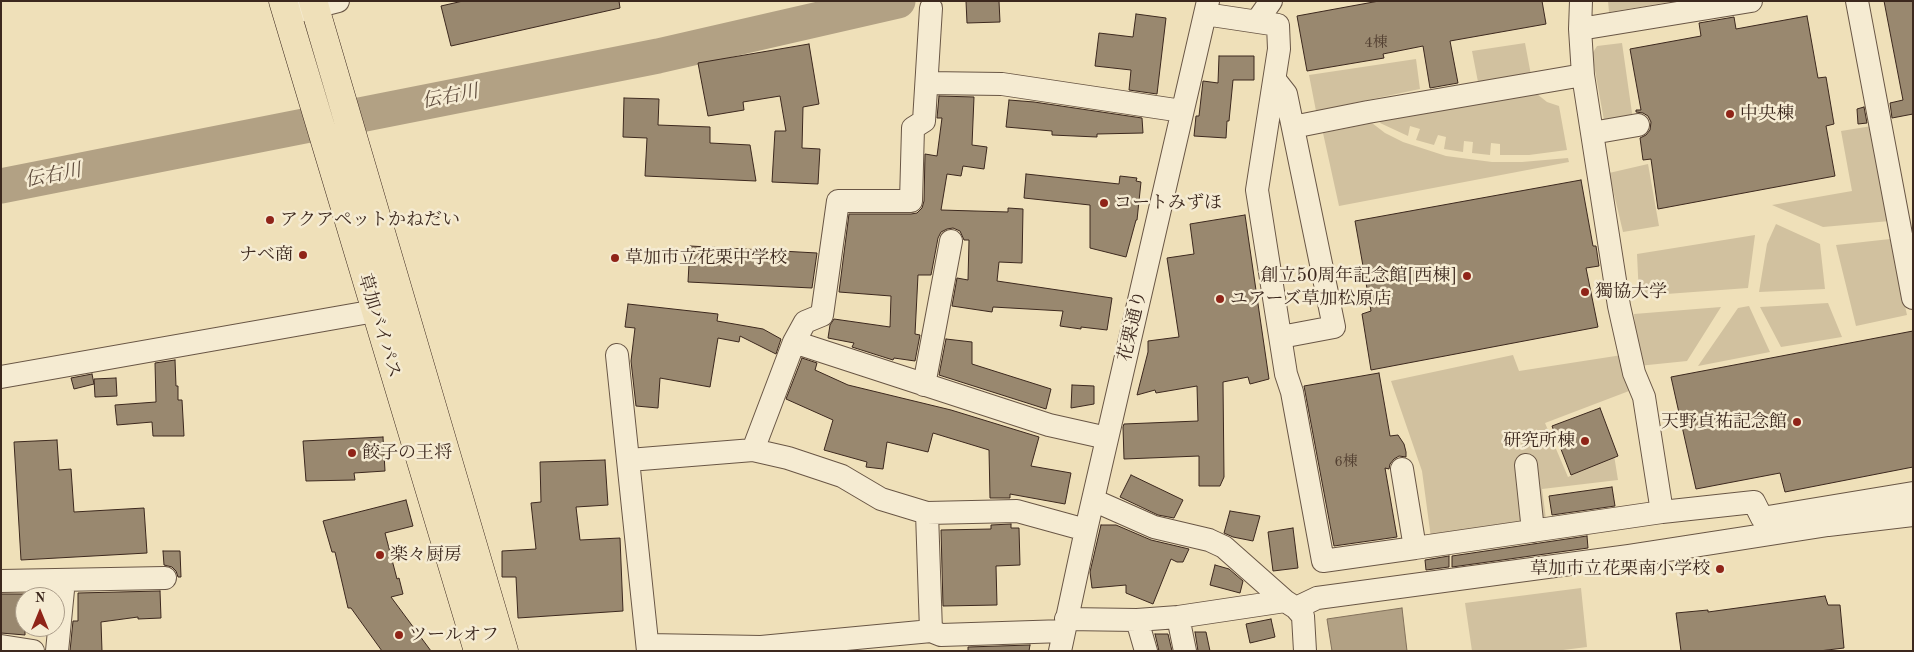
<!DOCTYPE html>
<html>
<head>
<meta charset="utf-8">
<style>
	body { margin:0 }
	#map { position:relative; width:1914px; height:652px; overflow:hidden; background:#efe0b9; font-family:"Old Standard TT",serif }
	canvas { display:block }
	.frame { position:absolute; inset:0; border:2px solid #3c281e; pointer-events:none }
	.north { position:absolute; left:15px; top:587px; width:50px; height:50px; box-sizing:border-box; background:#f5ebd2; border:1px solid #ab9d8a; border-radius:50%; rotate:0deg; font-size:14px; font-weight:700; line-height:20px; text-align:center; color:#3c281e }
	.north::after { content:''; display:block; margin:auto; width:18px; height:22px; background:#8f2418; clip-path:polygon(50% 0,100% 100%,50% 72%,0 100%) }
</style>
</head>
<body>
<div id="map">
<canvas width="1914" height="652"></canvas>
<div class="frame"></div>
<div class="north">N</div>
</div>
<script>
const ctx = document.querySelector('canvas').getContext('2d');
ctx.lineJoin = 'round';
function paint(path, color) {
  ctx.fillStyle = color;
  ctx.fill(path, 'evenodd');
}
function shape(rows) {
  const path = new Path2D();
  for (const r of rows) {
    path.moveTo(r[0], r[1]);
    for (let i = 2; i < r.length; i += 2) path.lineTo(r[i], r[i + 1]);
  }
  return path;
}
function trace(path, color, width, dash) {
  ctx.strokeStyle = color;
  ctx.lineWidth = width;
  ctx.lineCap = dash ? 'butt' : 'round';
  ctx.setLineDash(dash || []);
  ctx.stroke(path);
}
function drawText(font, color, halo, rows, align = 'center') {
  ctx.font = font + ' "Old Standard TT","Noto Serif JP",serif';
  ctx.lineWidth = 5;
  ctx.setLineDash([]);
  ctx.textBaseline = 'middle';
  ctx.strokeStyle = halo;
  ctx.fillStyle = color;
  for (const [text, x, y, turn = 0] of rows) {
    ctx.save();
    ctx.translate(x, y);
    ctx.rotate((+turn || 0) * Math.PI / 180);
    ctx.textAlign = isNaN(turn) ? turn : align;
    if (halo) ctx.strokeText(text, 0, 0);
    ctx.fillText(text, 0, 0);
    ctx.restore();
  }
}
const green = shape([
	[1608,1,1676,1,1609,12],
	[1525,43,1531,75,1478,82,1472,51],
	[1622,43,1633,120,1605,126,1592,54,1597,46],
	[1416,59,1420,89,1316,111,1309,75],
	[1537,94,1547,102,1559,106,1567,150,1529,155,1500,155,1500,144,1491,143,1490,155,1472,153,1473,142,1464,141,1463,152,1444,149,1446,137,1438,135,1434,145,1416,140,1420,129,1410,126,1408,136,1380,123,1381,121],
	[1372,123,1385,133,1403,142,1446,156,1492,162,1522,162,1568,158,1569,162,1339,206,1323,133],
	[1872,126,1890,221,1823,227,1772,205,1852,191,1841,131],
	[1648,164,1659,226,1623,232,1609,173],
	[1776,224,1820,244,1825,289,1759,292,1767,244],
	[1755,235,1748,288,1639,296,1637,254],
	[1890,239,1907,315,1856,326,1836,245],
	[1828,303,1842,337,1781,347,1760,307],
	[1749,306,1770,352,1698,366,1738,308],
	[1721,307,1687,361,1638,366,1634,314],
	[1513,355,1519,371,1622,355,1629,391,1545,423,1568,477,1614,455,1618,480,1542,489,1546,519,1431,538,1422,471,1391,381],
	[1581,588,1587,647,1555,651,1472,651,1465,603]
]);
const water = shape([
	[1402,608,1407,651,1332,651,1327,619,1402,608]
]);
const river = shape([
	[1,186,658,56,898,1]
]);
const building = shape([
	[463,1,619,1,620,8,451,46,441,6,463,1],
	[966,1,999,1,1000,22,967,23,966,1],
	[1379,1,1542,1,1546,24,1450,41,1458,83,1430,88,1423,46,1383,54,1384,58,1307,71,1297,16,1379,1],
	[1884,1,1913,1,1913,114,1892,118,1890,103,1903,100,1884,1],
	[1136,14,1166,18,1157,94,1129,90,1131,70,1095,66,1099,33,1133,37,1136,14],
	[1807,16,1818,78,1826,77,1834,124,1826,126,1835,176,1658,209,1651,159,1643,160,1640,138,1646,135,1650,130,1651,122,1648,116,1643,113,1636,112,1636,110,1641,110,1630,49,1701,36,1699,23,1734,17,1736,29,1807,16],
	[809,44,819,104,803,107,802,148,820,149,818,184,772,182,775,131,786,131,780,96,743,102,744,110,708,116,698,63,809,44],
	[1219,56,1254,56,1254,80,1233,80,1229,121,1227,121,1226,138,1194,136,1196,116,1199,116,1203,81,1218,83,1219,56],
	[939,96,974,97,972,145,987,147,984,169,963,166,961,176,947,174,941,210,1008,212,1008,208,1023,209,1022,263,999,262,997,281,1112,298,1107,330,1081,327,1081,329,1060,326,1063,311,993,307,992,312,952,306,957,278,968,280,969,240,964,240,960,231,953,228,947,229,941,232,938,238,931,275,918,275,915,334,920,335,915,361,894,358,893,360,852,347,854,343,828,338,830,325,834,319,890,327,891,296,839,292,849,214,911,214,917,213,922,208,924,201,925,154,937,156,942,118,937,118,939,96],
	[624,98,659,99,658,125,710,127,710,143,750,145,756,181,645,176,647,138,623,137,624,98],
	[1009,100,1034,102,1142,118,1143,133,1097,134,1097,137,1052,135,1052,131,1006,127,1009,100],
	[1864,107,1867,123,1858,124,1857,109,1864,107],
	[1026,174,1119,184,1120,176,1137,178,1136,181,1141,182,1137,220,1136,220,1126,257,1090,248,1090,205,1024,198,1026,174],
	[1581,180,1593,246,1596,246,1599,266,1586,268,1598,327,1371,370,1362,314,1371,311,1355,221,1581,180],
	[1245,215,1269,379,1250,384,1248,377,1223,382,1224,477,1220,486,1199,486,1199,456,1124,459,1123,427,1124,424,1198,421,1197,386,1156,393,1155,390,1137,395,1148,352,1148,341,1179,337,1167,258,1194,254,1190,224,1245,215],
	[690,246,817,253,812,288,688,282,690,246],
	[628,304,718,314,717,321,763,329,781,339,776,354,740,336,739,342,718,338,710,387,660,378,658,408,636,406,631,361,635,328,625,327,628,304],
	[1913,331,1913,467,1785,492,1780,473,1696,489,1671,377,1913,331],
	[946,339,972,342,972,364,1051,389,1046,409,939,375,946,339],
	[802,358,817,363,815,370,848,385,951,410,1039,437,1031,466,1071,473,1065,504,1010,494,1010,498,990,498,989,450,933,433,928,452,887,442,883,469,866,467,867,462,824,450,833,420,786,399,802,358],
	[175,360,176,386,178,386,178,400,182,400,184,436,153,436,152,422,117,425,115,405,156,402,155,363,175,360],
	[1379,373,1390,436,1398,435,1404,444,1406,452,1406,457,1399,456,1394,459,1390,464,1389,469,1385,468,1397,537,1334,546,1304,386,1379,373],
	[92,374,94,384,74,389,71,378,92,374],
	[116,378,117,396,95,397,94,379,116,378],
	[1072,385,1094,386,1094,404,1071,408,1072,385],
	[1600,408,1618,456,1571,475,1552,426,1600,408],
	[383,437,385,471,354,473,355,480,306,481,303,441,383,437],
	[57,440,59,470,71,469,74,512,144,508,147,553,21,560,14,442,57,440],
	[605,460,608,505,576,507,580,540,620,538,623,611,518,618,516,577,502,577,502,551,536,549,531,503,541,502,540,462,605,460],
	[1131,475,1183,500,1174,518,1158,515,1120,497,1131,475],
	[1612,487,1615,506,1552,515,1549,496,1612,487],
	[406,500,413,526,385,533,397,579,399,578,403,594,391,597,431,651,382,651,351,608,348,608,335,552,332,552,323,521,406,500],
	[1230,511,1260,516,1253,541,1233,537,1224,533,1230,511],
	[1011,524,1011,528,1019,528,1020,565,996,566,997,605,943,606,941,530,991,529,991,525,1011,524],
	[1101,525,1116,525,1151,540,1189,549,1183,562,1177,562,1171,559,1153,604,1126,593,1126,585,1092,588,1090,572,1101,525],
	[1293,528,1298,568,1273,571,1268,532,1293,528],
	[1587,536,1588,548,1452,567,1452,556,1587,536],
	[163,551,180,551,181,577,178,577,176,571,172,567,164,565,163,551],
	[1449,556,1449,567,1426,570,1425,560,1449,556],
	[1215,565,1229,569,1243,581,1240,593,1210,585,1215,565],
	[160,591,161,618,138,619,138,617,101,622,102,651,70,651,73,621,78,621,78,593,160,591],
	[1,594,25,594,25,635,1,633,1,594],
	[1825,596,1828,605,1840,605,1844,648,1819,651,1681,651,1676,613,1708,610,1708,612,1825,596],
	[1271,619,1275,637,1250,643,1246,624,1271,619],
	[1195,632,1206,632,1210,651,1198,651,1195,632],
	[1155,634,1168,634,1172,651,1159,651,1155,634],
	[1030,645,1029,651,968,651,968,647,1030,645]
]);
const minor = shape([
	[1581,1,1580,29,1751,1],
	[1857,1,1913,298],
	[931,8,924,121,913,128,911,201,838,201,822,315,805,322,794,342,1049,425,1107,438],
	[287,14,338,1],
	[1205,14,1278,25,1279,49,1257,190,1286,374,1292,392,1323,561,1415,548],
	[1257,21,1271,1],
	[1580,29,1583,75,1592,133,1619,306,1634,373,1644,397,1662,512],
	[1275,80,1286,94,1334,327,1281,337],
	[927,83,1002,84,1182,111],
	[1293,127,1368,112,1583,75],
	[1592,133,1638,125],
	[617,355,648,651],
	[1,377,375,311],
	[924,385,951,241],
	[753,450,794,342],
	[629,460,753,450,788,458,842,476,881,499,927,513,1017,511,1086,530],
	[1526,465,1533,531],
	[1402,469,1415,548,1662,512,1754,502,1762,518,1913,493],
	[1093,500,1154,527,1209,540,1224,547,1285,601],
	[927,513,931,631],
	[1,581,165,578],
	[1296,608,1317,598,1629,556,1828,525,1913,515],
	[1178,617,1185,651],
	[1066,619,1137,620,1178,617,1285,601,1296,608,1303,616,1305,651],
	[1137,620,1146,651],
	[648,645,761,647,931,631,941,635,1064,631],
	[1,646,33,651],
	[57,651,64,580],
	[1060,651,1086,530,1208,1]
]);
const highway = shape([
	[283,1,478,651],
	[313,1,504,651]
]);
const markers = [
	[1730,114,5,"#8f2418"],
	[1104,203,5,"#8f2418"],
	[270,220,5,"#8f2418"],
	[303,255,5,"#8f2418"],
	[615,258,5,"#8f2418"],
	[1467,276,5,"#8f2418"],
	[1585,292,5,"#8f2418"],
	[1220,299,5,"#8f2418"],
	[1797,422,5,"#8f2418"],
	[1585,441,5,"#8f2418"],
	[352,453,5,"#8f2418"],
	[380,555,5,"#8f2418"],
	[1720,569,5,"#8f2418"],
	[399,635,5,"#8f2418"]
];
const numberNames = [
	["4棟",1376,43],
	["6棟",1346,462]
];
const poiNames = [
	["中央棟",1740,114],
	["コートみずほ",1114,203],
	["アクアペットかねだい",280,220],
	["ナベ商",293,255,"right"],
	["草加市立花栗中学校",625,258],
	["創立50周年記念館[西棟]",1457,276,"right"],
	["獨協大学",1595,292],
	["ユアーズ草加松原店",1230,299],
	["天野貞祐記念館",1787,422,"right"],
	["研究所棟",1575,441,"right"],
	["餃子の王将",362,453],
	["楽々厨房",390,555],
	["草加市立花栗南小学校",1710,569,"right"],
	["ツールオフ",409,635]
];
const streetNames = [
	["草加バイパス",379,326,73],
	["花栗通り",1133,326,-77]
];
const waterNames = [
	["伝右川",450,97,-11],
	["伝右川",53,176,-11]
];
paint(green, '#d1c19f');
paint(water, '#b2a184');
trace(water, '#83715b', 1);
trace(river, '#b2a184', 35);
paint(building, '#99886f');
trace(building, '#3c281e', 1);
trace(minor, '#695645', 24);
trace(highway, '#3c281e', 29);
trace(minor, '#f5ebd2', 22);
trace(highway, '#efe0b9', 28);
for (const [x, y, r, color] of markers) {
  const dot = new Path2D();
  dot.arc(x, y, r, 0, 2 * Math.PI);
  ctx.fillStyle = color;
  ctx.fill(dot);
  trace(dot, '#f5ebd2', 2);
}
drawText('15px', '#534032', null, numberNames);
drawText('18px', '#3c281e', '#f5ebd2', poiNames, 'left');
drawText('18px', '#3c281e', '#f5ebd2', streetNames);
drawText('italic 19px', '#5f4c3d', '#f5ebd2', waterNames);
</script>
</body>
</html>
